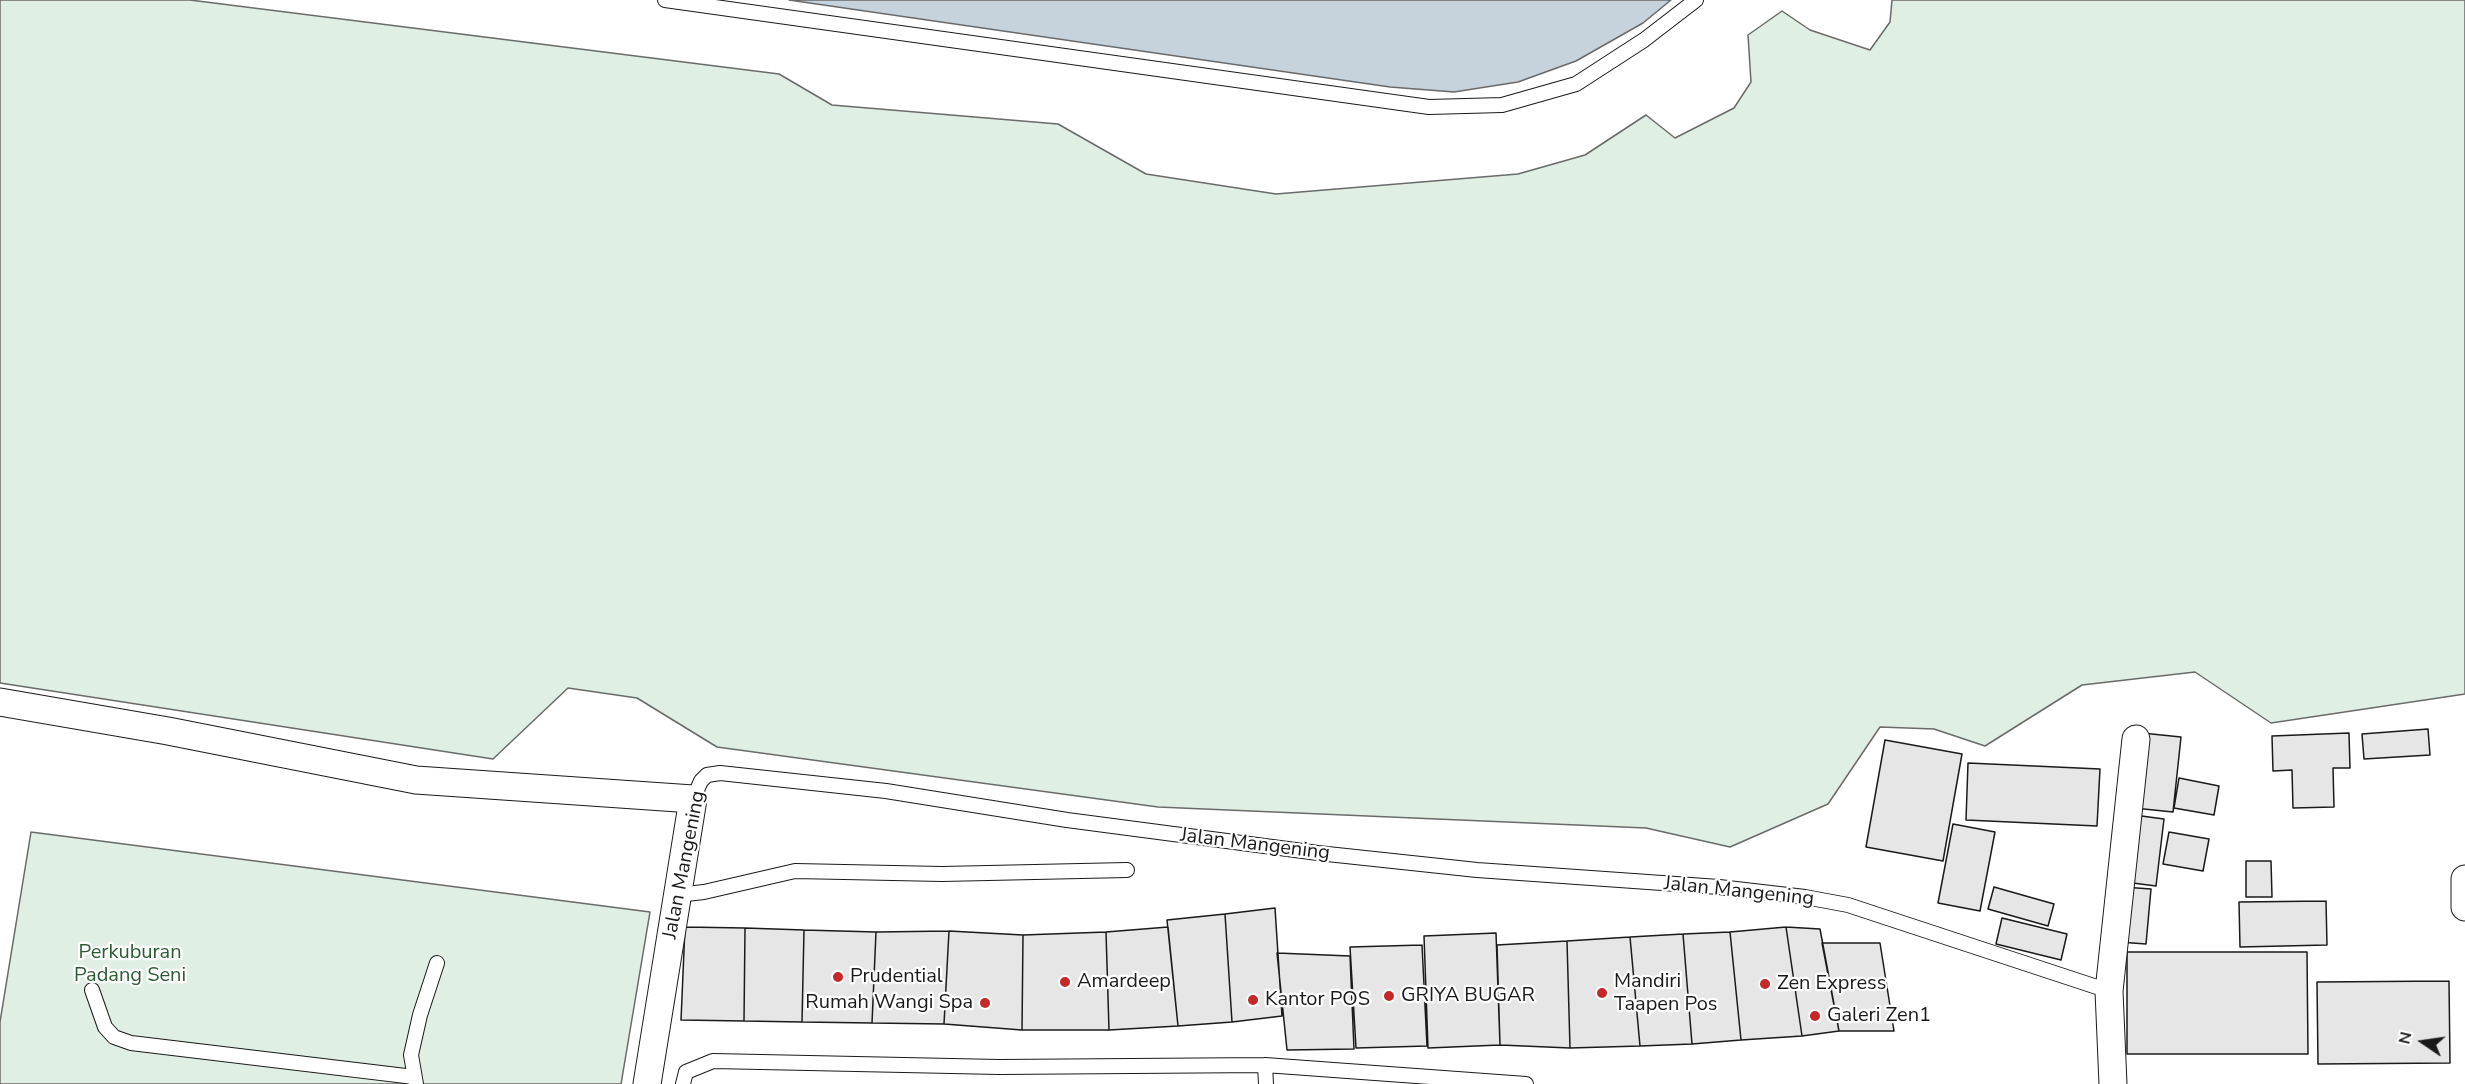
<!DOCTYPE html>
<html>
<head>
<meta charset="utf-8">
<style>
	body { margin:0 }
	#map { position:relative; width:2465px; height:1084px; overflow:hidden; background:#fff; font-family:"Nunito Sans",sans-serif }
	canvas { display:block }
	.north { position:absolute; left:2393px; top:1012px; width:60px; height:60px; -webkit-text-stroke:4px #fff; paint-order:stroke; rotate:283deg; font-size:16px; font-weight:700; line-height:24px; text-align:center; color:#1a1a1a }
	.north::after { content:''; display:block; margin:auto; width:21px; height:27px; background:#1a1a1a; clip-path:polygon(50% 0,100% 100%,50% 72%,0 100%) }
</style>
</head>
<body>
<div id="map">
<canvas width="2465" height="1084"></canvas>
<div class="north">N</div>
</div>
<script>
const ctx = document.querySelector('canvas').getContext('2d');
ctx.lineJoin = 'round';
function paint(path, color) {
  ctx.fillStyle = color;
  ctx.fill(path, 'evenodd');
}
function shape(rows) {
  const path = new Path2D();
  for (const r of rows) {
    path.moveTo(r[0], r[1]);
    for (let i = 2; i < r.length; i += 2) path.lineTo(r[i], r[i + 1]);
  }
  return path;
}
function trace(path, color, width, dash) {
  ctx.strokeStyle = color;
  ctx.lineWidth = width;
  ctx.lineCap = dash ? 'butt' : 'round';
  ctx.setLineDash(dash || []);
  ctx.stroke(path);
}
function drawText(font, color, halo, rows, align = 'center') {
  ctx.font = font + ' "Nunito Sans",sans-serif';
  ctx.lineWidth = 4.5;
  ctx.setLineDash([]);
  ctx.textBaseline = 'middle';
  ctx.strokeStyle = halo;
  ctx.fillStyle = color;
  for (const [text, x, y, turn = 0] of rows) {
    ctx.save();
    ctx.translate(x, y);
    ctx.rotate((+turn || 0) * Math.PI / 180);
    ctx.textAlign = isNaN(turn) ? turn : align;
    if (halo) ctx.strokeText(text, 0, 0);
    ctx.fillText(text, 0, 0);
    ctx.restore();
  }
}
const green = shape([
	[0,0,190,0,779,74,832,105,1058,124,1146,174,1276,194,1518,174,1585,155,1646,115,1675,138,1734,108,1751,82,1748,35,1782,11,1810,30,1870,50,1890,22,1892,0,2465,0,2465,694,2271,723,2195,672,2082,685,1985,746,1934,729,1880,727,1828,804,1730,847,1646,828,1158,807,717,747,637,698,568,688,493,759,0,683,0,0],
	[31,832,650,912,621,1084,0,1084,0,1022,31,832]
]);
const water = shape([
	[789,0,1671,0,1643,23,1576,61,1518,82,1454,92,1390,87,789,0]
]);
const building = shape([
	[2428,729,2430,755,2364,759,2362,734,2428,729],
	[2142,733,2181,737,2173,812,2134,808,2142,733],
	[2349,733,2350,768,2333,768,2334,807,2293,808,2292,770,2273,771,2272,736,2349,733],
	[1885,740,1962,754,1943,861,1866,847,1885,740],
	[1968,763,2100,769,2097,826,1966,820,1968,763],
	[2179,778,2219,786,2214,815,2174,808,2179,778],
	[2134,815,2164,819,2156,886,2125,882,2134,815],
	[1953,824,1995,832,1980,911,1938,903,1953,824],
	[2169,832,2209,839,2203,871,2163,864,2169,832],
	[2246,861,2271,861,2272,897,2246,897,2246,861],
	[1994,887,2054,904,2048,926,1988,909,1994,887],
	[2123,887,2151,889,2146,944,2119,942,2123,887],
	[2326,901,2327,945,2240,947,2239,902,2326,901],
	[1275,908,1282,1016,1232,1022,1225,914,1275,908],
	[1225,914,1232,1022,1178,1026,1167,920,1225,914],
	[2002,918,2067,934,2061,960,1996,944,2002,918],
	[685,927,745,928,744,1021,681,1020,685,927],
	[1168,927,1178,1026,1109,1030,1106,932,1168,927],
	[1786,927,1802,1036,1741,1040,1730,932,1786,927],
	[1786,927,1820,929,1839,1031,1802,1036,1786,927],
	[745,928,804,930,802,1022,744,1021,745,928],
	[804,930,876,932,872,1023,802,1022,804,930],
	[949,931,944,1024,872,1023,876,932,949,931],
	[949,931,1023,935,1022,1030,944,1024,949,931],
	[1106,932,1109,1030,1022,1030,1023,935,1106,932],
	[1730,932,1741,1040,1692,1044,1683,934,1730,932],
	[1496,933,1500,1045,1428,1048,1424,936,1496,933],
	[1683,934,1692,1044,1640,1046,1630,937,1683,934],
	[1630,937,1640,1046,1570,1048,1567,941,1630,937],
	[1567,941,1570,1048,1500,1045,1497,945,1567,941],
	[1822,943,1880,943,1894,1031,1839,1031,1822,943],
	[1422,945,1427,1046,1356,1048,1350,947,1422,945],
	[2127,952,2307,952,2308,1054,2127,1054,2127,952],
	[1277,953,1350,956,1354,1049,1287,1050,1277,953],
	[2449,981,2450,1063,2318,1064,2317,982,2449,981]
]);
const service = shape([
	[665,0,1429,107,1502,105,1576,84,1644,40,1696,0],
	[693,799,701,781,707,775,720,773,886,791,1067,820,1318,853,1477,870,1719,887,1805,897,1848,905,2109,991],
	[677,895,704,892,795,871,942,874,1127,870],
	[92,990,105,1027,114,1037,131,1043,414,1077],
	[1265,1065,1266,1084],
	[416,1084,411,1055,420,1015,437,963],
	[683,1084,686,1072,713,1061,999,1067,1265,1065,1526,1084]
]);
const minor = shape([
	[0,702,168,731,416,780,693,799,647,1084],
	[2465,879,2465,907],
	[2113,1084,2109,991,2136,739]
]);
const markers = [
	[838,977,6,"#c62828"],
	[1065,982,6,"#c62828"],
	[1765,984,6,"#c62828"],
	[1602,993,6,"#c62828"],
	[1389,996,6,"#c62828"],
	[1253,1000,6,"#c62828"],
	[985,1003,6,"#c62828"],
	[1815,1016,6,"#c62828"]
];
const streetNames = [
	["Jalan Mangening",1255,845,7],
	["Jalan Mangening",685,865,-79],
	["Jalan Mangening",1739,892,6]
];
const parkNames = [
	["Perkuburan",130,953],
	["Padang Seni",130,976]
];
const poiNames = [
	["Prudential",850,977],
	["Amardeep",1077,982],
	["Mandiri",1614,982],
	["Taapen Pos",1614,1005],
	["Zen Express",1777,984],
	["GRIYA BUGAR",1401,996],
	["Kantor POS",1265,1000],
	["Rumah Wangi Spa",973,1003,"right"],
	["Galeri Zen1",1827,1016]
];
paint(green, '#e0efe3');
trace(green, '#6a6a6a', 1.5);
paint(water, '#c6d2dc');
trace(water, '#6a6a6a', 1.5);
paint(building, '#e6e6e6');
trace(building, '#1a1a1a', 1.5);
trace(service, '#1a1a1a', 16);
trace(minor, '#1a1a1a', 29);
trace(service, '#fff', 14);
trace(minor, '#fff', 27);
for (const [x, y, r, color] of markers) {
  const dot = new Path2D();
  dot.arc(x, y, r, 0, 2 * Math.PI);
  ctx.fillStyle = color;
  ctx.fill(dot);
  trace(dot, '#fff', 2);
}
drawText('20px', '#1a1a1a', '#fff', streetNames);
drawText('20px', '#2b5a34', '#fff', parkNames);
drawText('20px', '#1a1a1a', '#fff', poiNames, 'left');
</script>
</body>
</html>
